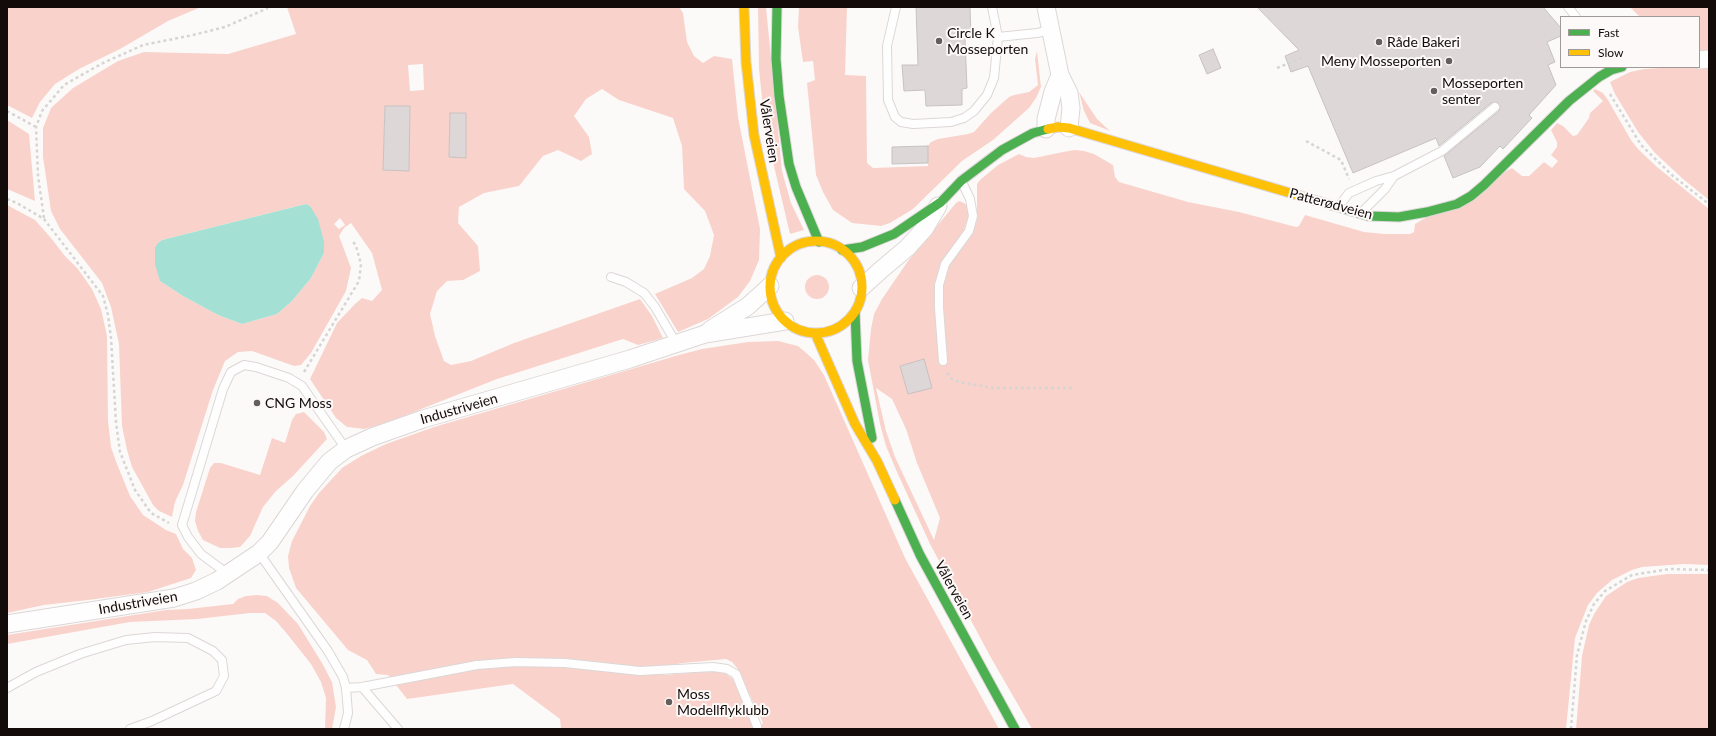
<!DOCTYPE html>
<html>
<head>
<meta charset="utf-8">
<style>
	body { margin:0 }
	#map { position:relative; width:1716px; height:736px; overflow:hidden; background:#fcfaf9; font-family:Lato,sans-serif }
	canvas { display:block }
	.frame { position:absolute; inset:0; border:8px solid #120b09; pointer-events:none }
	.legend { position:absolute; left:1560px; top:16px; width:140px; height:52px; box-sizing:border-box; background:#fdf9f8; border:1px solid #9f9a98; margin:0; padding:5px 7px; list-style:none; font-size:12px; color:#120b09 }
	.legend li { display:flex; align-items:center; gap:8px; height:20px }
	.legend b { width:20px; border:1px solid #9f9a98 }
</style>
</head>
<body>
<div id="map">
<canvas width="1716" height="736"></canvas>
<div class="frame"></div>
<ul class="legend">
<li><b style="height:5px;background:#4caf50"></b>Fast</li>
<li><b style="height:5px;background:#ffc107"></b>Slow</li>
</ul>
</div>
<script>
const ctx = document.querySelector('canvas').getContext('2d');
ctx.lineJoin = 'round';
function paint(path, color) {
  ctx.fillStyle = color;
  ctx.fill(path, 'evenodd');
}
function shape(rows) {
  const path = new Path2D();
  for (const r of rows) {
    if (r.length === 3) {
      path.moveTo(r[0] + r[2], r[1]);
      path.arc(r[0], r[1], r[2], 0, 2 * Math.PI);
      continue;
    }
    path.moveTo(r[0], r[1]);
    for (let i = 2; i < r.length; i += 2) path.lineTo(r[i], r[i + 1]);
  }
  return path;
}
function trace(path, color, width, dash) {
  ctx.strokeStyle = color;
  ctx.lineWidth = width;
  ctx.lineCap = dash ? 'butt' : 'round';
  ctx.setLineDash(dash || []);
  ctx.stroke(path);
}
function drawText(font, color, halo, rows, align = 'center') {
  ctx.font = font + ' Lato,sans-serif';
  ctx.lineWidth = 4;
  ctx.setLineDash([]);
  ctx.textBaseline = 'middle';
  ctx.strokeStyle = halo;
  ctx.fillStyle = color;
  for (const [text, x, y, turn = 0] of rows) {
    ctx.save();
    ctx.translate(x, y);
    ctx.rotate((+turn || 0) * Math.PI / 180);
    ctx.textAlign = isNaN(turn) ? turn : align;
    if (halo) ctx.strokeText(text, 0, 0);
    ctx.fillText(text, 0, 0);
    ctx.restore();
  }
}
const green = shape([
	[7,7,201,7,168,21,120,49,79,69,55,84,40,102,32,118,7,105],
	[287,7,679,7,683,13,687,42,694,56,703,63,714,56,732,59,738,117,760,229,759,260,750,281,738,297,708,319,678,332,655,294,692,278,704,269,710,256,714,235,705,211,684,189,682,146,673,118,619,100,602,89,586,99,574,116,589,137,592,154,581,161,558,150,543,156,519,186,484,193,459,207,458,223,478,246,480,271,463,280,447,281,437,291,430,314,435,336,444,361,451,365,471,361,514,343,640,299,652,316,663,338,638,345,623,339,497,379,386,423,364,429,347,427,336,418,310,379,337,323,355,304,362,298,372,301,382,290,372,253,351,223,344,228,339,236,351,268,346,291,311,353,301,365,294,366,252,351,238,352,225,361,213,390,183,485,175,502,172,517,159,511,153,505,132,467,127,450,122,426,119,344,111,307,102,283,60,229,51,211,43,157,43,128,51,108,73,88,118,61,144,52,228,54,296,34],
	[423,64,424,90,410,91,408,65],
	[385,106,408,106,408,120,410,121,409,171,383,170],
	[450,113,466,113,466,157,449,157],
	[306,204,310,206,324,253,311,278,292,301,277,314,242,324,218,315,183,296,160,281,158,243,162,240],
	[340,218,345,225,339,229,334,224],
	[758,7,766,7,782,171,791,203,804,230,790,234,765,128,759,69],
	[799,7,847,7,845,75,866,76,867,163,873,168,928,166,928,146,931,142,938,139,968,134,974,132,991,113,1009,97,1014,95,1029,92,1038,85,1035,59,1037,51,1041,87,1036,98,1029,108,993,140,962,161,913,209,890,223,881,226,852,223,833,210,823,192,816,175,807,83,815,80,813,61,803,62,798,27],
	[1630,7,1709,7,1709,51,1699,52,1699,17,1640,17],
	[1709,65,1709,200,1683,179,1655,153,1638,132,1615,94,1610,82,1630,72,1644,69],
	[1595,89,1603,93,1608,100,1631,140,1638,149,1657,167,1709,209,1709,565,1684,564,1642,567,1632,570,1612,580,1597,593,1588,605,1575,638,1566,729,1032,729,990,656,930,544,897,472,886,446,880,424,868,360,871,329,874,314,882,299,908,261,956,203,959,201,964,203,968,207,969,215,963,232,944,258,936,279,935,310,938,342,946,341,942,308,944,279,950,263,971,234,977,221,977,184,980,180,998,165,1019,154,1026,157,1034,158,1063,152,1075,150,1084,151,1094,154,1113,165,1115,177,1119,182,1188,202,1239,212,1296,227,1299,226,1305,215,1364,232,1385,234,1410,234,1414,232,1415,224,1512,168,1522,176,1529,176,1544,162,1552,168,1558,161,1551,155,1557,147,1557,142,1551,130,1557,123,1563,126,1573,136,1577,135,1589,118,1590,113,1603,101,1593,91],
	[876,388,892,399,906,429,917,463,940,518,934,540,895,457,886,431],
	[1079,92,1097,119,1110,131,1090,123,1084,111],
	[7,120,29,134,35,201,7,189],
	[7,205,35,220,51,238,65,256,78,269,92,289,101,309,107,336,108,421,111,447,117,464,130,496,143,515,166,530,176,534,183,549,192,558,196,570,191,578,148,592,88,600,44,605,7,613],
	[817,287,12],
	[778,341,798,346,804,351,814,360,824,375,905,558,999,729,757,729,763,723,737,668,732,662,726,659,683,663,657,667,664,675,713,671,725,673,733,679,755,729,561,729,560,719,513,684,407,699,396,685,466,670,500,666,544,666,619,672,563,659,537,658,497,659,452,665,391,678,388,675,376,674,367,660,348,650,296,588,289,568,288,556,292,541,310,506,319,493,342,468,361,456,386,444,434,427,679,355,702,349,748,342],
	[304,412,324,432,327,439,293,476,276,491,263,507,250,536,240,547,231,548,220,548,203,540,198,531,195,521,196,512,210,468,214,463,221,463,260,475,272,438,285,443,292,420,296,414],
	[1667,574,1709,574,1709,729,1576,729,1582,656,1589,625,1594,614,1606,596,1627,582,1638,578],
	[256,595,267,596,278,603,298,624,322,663,332,682,336,707,332,729,325,729,326,698,321,682,311,664,288,635,276,621,265,613,250,613,197,619,130,622,7,644,7,635,166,610,188,609,233,604,238,599,246,596]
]);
const water = shape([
	[306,204,310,206,318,219,324,242,324,253,311,278,292,301,277,314,242,324,218,315,183,296,160,281,155,264,155,248,158,243,162,240]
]);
const building = shape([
	[916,7,970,7,971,37,965,38,967,88,962,89,962,105,926,106,925,90,904,91,902,65,918,65,916,7],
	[1257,7,1543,7,1561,28,1561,36,1547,42,1555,62,1548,65,1556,85,1529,115,1532,118,1503,149,1500,146,1480,167,1453,178,1444,156,1499,111,1500,106,1497,102,1491,103,1439,146,1436,138,1353,173,1308,66,1291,72,1285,56,1299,50,1257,7],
	[1213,49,1221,68,1207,74,1199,55,1213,49],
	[385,106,410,106,409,171,383,170,385,106],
	[450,113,466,113,466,158,449,157,450,113],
	[928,146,928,163,892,164,892,147,928,146],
	[924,359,932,388,908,394,900,366,924,359]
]);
const path = shape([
	[1277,68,1304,57],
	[1610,94,1641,145,1673,176,1709,204],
	[7,111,36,127],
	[1306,141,1341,160,1349,179],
	[7,199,17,203,44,219,103,296,108,315,111,338,116,422,120,452,135,490,151,513,169,523],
	[44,218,38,176,36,127,42,111,64,85,101,64,143,45,193,35,225,27,268,8],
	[304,372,359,281,361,264,356,246,352,240],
	[947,373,952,379,959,382,993,388,1075,388],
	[1571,729,1577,655,1586,621,1594,604,1605,591,1632,575,1670,569,1709,570]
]);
const lane = shape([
	[896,7,887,46,888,100,895,117,901,122,913,124,951,122,964,118,974,111,987,95,994,78,998,37,992,7],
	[1568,7,1576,17],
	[998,37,1037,33,1051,30],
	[1339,206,1349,193,1376,181,1394,176,1442,151,1495,107],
	[1361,213,1385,189,1394,176],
	[611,277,626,282,644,293,655,307,676,343],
	[943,361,939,308,939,285,945,264,969,231,973,216,970,199,962,182],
	[259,553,328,651,343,677,346,688,348,713,344,729],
	[228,574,201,554,188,537,182,525,223,389,231,372,244,365,256,367,289,378,302,386,346,449],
	[362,687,398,729],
	[7,688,36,672,80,654,126,640,155,637,188,638,213,651,222,660,224,676,216,691,152,721,130,729],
	[346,688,362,687,477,665,516,662,565,663,640,671,713,667,727,669,736,674,757,726]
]);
const street = shape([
	[1046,7,1060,75,1069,93,1071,108,1069,128],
	[1699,60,1709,59],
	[1046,129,1046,119,1053,92,1060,75],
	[861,288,882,269,907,248,925,228,938,206],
	[710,330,748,306,770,286],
	[7,624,174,598,196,591,217,581,259,553,270,542,305,491,329,462,346,449,372,437,423,419,630,359,705,334,785,321]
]);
const fast = shape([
	[777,7,776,59,779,96,789,164,796,187,819,242],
	[1331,205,1368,216,1399,217,1427,212,1457,204,1471,196,1484,185,1569,101,1599,77,1611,70,1622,67],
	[842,250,862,247,894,234,941,202,961,181,1002,150,1033,133,1048,129],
	[855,312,857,361,872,438],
	[895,500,920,555,1015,729]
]);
const slow = shape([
	[744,7,746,62,754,135,781,258],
	[1048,129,1058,127,1069,128,1331,205],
	[816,287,46],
	[815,333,855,424,877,461,895,500]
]);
const markers = [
	[939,41,4,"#645f5d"],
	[1379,42,4,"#645f5d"],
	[1449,61,4,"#645f5d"],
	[1434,91,4,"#645f5d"],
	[257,403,4,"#645f5d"],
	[669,702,4,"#645f5d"]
];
const poiNames = [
	["Circle K",947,33],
	["Mosseporten",947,49],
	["Råde Bakeri",1387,42],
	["Meny Mosseporten",1441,61,"right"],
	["Mosseporten",1442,83],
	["senter",1442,99],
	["CNG Moss",265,403],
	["Moss",677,694],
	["Modellflyklubb",677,710]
];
const streetNames = [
	["Vålerveien",769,131,81],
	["Patterødveien",1331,204,15],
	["Industriveien",459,409,-16],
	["Vålerveien",954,590,61],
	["Industriveien",138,603,-10]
];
paint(green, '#f9d3cb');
paint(water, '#a4e0d4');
paint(building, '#ddd8d7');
trace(building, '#c7c2c1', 1);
trace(lane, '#dcd7d6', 10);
trace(street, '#dcd7d6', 19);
trace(fast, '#dcd7d6', 11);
trace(slow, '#dcd7d6', 11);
trace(path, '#d5d5d4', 2.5, [3, 3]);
trace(lane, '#fffefe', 8);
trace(street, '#fffefe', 17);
trace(fast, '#4caf50', 9);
trace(slow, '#ffc107', 9);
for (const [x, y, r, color] of markers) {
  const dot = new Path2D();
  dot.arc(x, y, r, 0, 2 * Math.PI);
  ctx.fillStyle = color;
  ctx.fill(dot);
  trace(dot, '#fdf9f8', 1.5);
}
drawText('14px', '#120b09', '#fdf9f8', poiNames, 'left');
drawText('14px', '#120b09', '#fdf9f8', streetNames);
</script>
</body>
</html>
